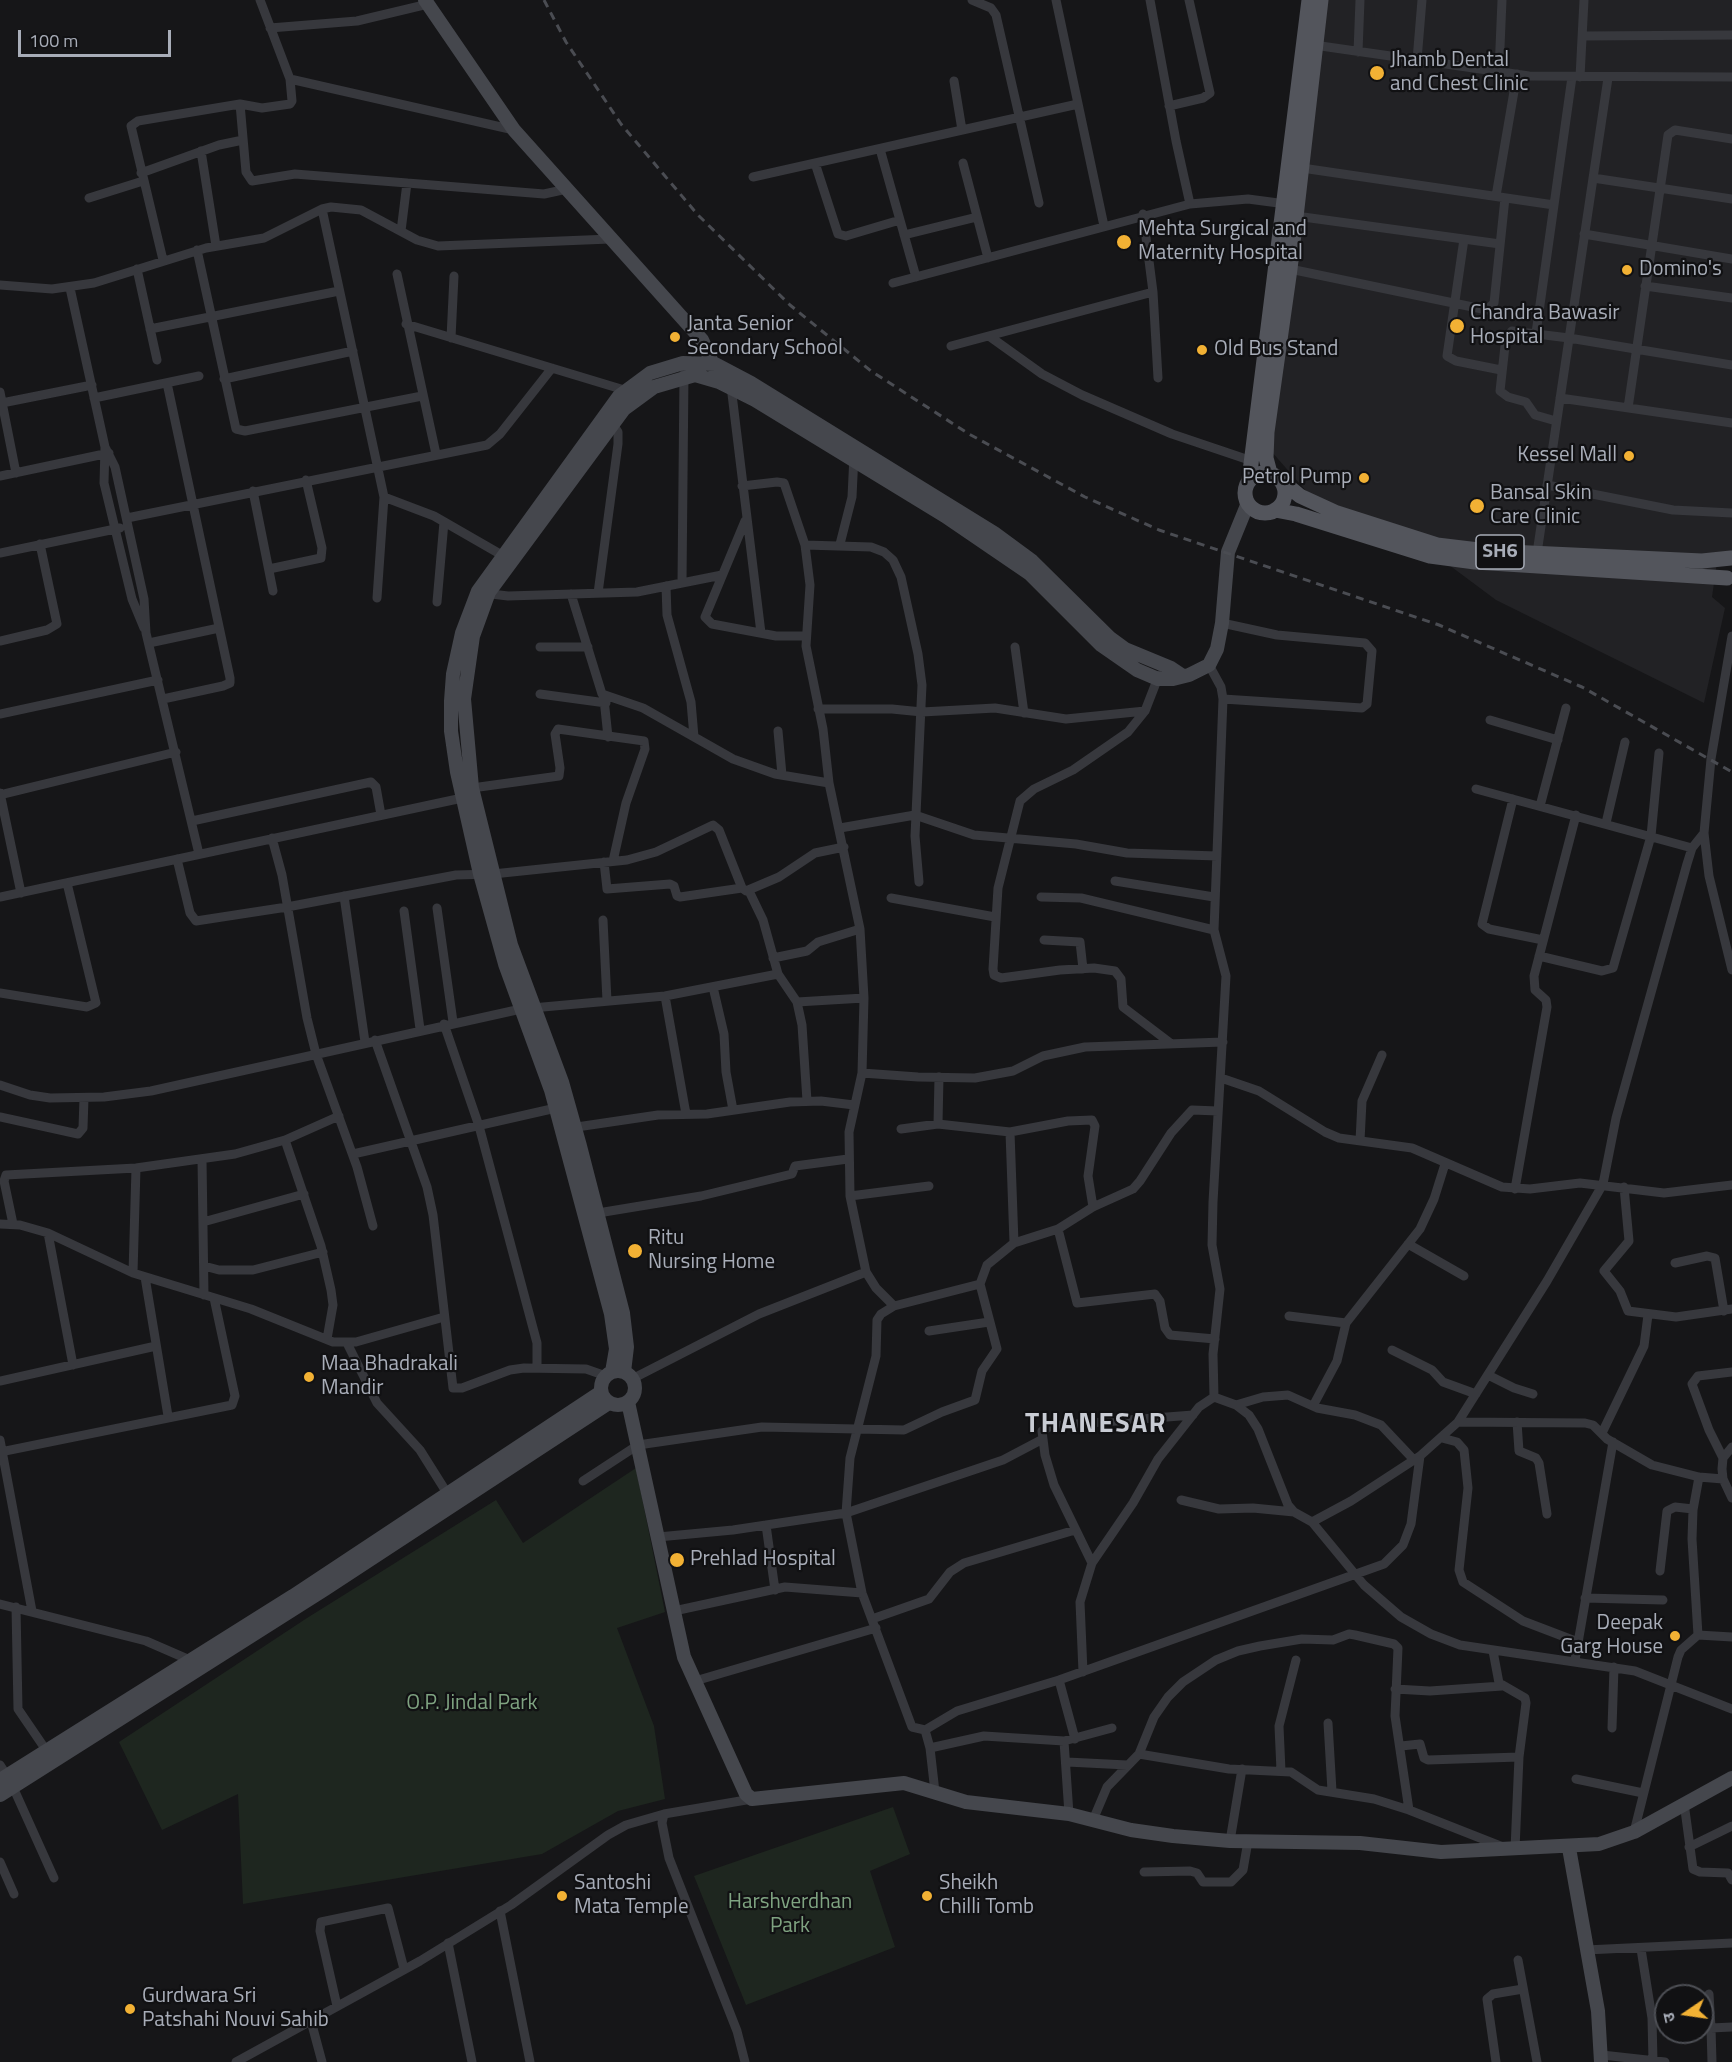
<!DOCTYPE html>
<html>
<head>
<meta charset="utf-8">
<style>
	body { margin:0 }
	#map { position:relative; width:1732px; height:2062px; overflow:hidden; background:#161618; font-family:"Titillium Web","Noto Sans Devanagari",sans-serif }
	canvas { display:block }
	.north { position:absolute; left:1654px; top:1984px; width:60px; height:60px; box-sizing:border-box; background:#111113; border:2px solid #4d4f55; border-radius:50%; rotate:257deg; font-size:16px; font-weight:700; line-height:24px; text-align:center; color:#a8adb8 }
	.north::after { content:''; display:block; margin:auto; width:21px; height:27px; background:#f2b134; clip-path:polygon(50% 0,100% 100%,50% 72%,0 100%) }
	.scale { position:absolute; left:18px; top:30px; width:153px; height:27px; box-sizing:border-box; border:3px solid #a8adb8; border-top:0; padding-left:8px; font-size:18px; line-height:21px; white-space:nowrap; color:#a8adb8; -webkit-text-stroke:4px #111113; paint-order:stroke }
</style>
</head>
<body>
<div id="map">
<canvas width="1732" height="2062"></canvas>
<div class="north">उ</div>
<div class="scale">100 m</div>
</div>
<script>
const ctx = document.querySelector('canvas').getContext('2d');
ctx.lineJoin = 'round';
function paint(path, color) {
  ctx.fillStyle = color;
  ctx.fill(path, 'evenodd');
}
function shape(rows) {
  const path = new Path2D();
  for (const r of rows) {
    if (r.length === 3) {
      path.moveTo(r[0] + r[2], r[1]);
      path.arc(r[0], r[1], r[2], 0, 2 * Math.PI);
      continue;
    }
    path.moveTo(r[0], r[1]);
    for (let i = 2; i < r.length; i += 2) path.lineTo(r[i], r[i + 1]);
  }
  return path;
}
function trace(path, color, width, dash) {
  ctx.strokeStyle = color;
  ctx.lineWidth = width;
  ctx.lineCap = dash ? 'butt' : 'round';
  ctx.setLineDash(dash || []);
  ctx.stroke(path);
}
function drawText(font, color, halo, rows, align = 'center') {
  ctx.font = font + ' "Titillium Web",sans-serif';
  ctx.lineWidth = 4.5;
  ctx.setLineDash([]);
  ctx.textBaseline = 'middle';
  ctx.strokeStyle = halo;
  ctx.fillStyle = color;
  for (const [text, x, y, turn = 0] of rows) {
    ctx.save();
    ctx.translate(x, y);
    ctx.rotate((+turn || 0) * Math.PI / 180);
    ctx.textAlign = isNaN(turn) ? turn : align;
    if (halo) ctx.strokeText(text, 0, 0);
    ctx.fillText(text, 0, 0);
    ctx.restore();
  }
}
const built = shape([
	[1316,0,1732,0,1732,554,1718,555,1712,597,1725,608,1704,703,1496,600,1406,533,1314,500,1271,451]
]);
const green = shape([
	[636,1468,665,1612,617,1628,654,1726,665,1799,618,1811,542,1854,243,1904,238,1794,162,1830,119,1742,307,1618,496,1500,523,1543],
	[893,1807,910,1854,870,1871,895,1947,746,2005,694,1876]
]);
const street = shape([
	[260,0,290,79,514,130],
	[972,0,991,8,996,15,1039,203],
	[1056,0,1104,226],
	[1150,0,1176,141,1190,204],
	[270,28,357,21,428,4],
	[1583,36,1732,35],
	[1314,45,1529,76,1732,77],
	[1358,52,1360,0],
	[1417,60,1422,0],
	[1499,71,1502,0],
	[1580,77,1584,0],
	[954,81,962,130],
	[240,104,246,172,252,181,295,174,544,194,567,189],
	[1169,106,1203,98,1210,93,1189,0],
	[880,149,916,277],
	[201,151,216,246],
	[815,163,838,234,846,236,900,220],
	[963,163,988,258],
	[1302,168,1554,205],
	[141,173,219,145,243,140],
	[753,177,1078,104],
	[1593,178,1732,199],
	[1496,196,1517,74],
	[89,198,143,181],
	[322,209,384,497,434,516,507,558],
	[1143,214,1153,292,1158,378],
	[1296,216,1500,244],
	[401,231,407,183],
	[1584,234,1732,259],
	[904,235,977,217],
	[1464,239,1447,356,1456,361,1501,370],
	[197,250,236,429,245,431,422,396],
	[163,260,131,126,138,121,240,104,262,108,290,104,292,101,290,79],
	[137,269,157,360],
	[1290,269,1487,310,1494,303,1505,198],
	[397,274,436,454],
	[893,283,1190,204,1248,199,1286,204],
	[0,285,52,289,94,283,206,248,264,238,322,209,331,207,361,210,417,240,438,246,610,239],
	[1645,286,1732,298],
	[70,288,105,447,104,483,132,599,144,628],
	[406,324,631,392],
	[150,329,339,291],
	[1536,333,1572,77],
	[989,336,1042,374,1082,395,1172,434,1252,461],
	[451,338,454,276],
	[951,346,1153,292],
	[224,379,353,351],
	[731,386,761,633],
	[0,392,16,473],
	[94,398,199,376],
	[1560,398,1732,423],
	[2,403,92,385],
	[1628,408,1668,135,1675,130,1732,139],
	[1556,421,1535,415,1526,402,1508,397,1500,391,1506,337,1512,331,1569,338,1732,365],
	[105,447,115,467,144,599,146,633,199,854],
	[0,476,109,453],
	[1547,485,1673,510,1732,513],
	[742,486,777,482,784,483,805,545,810,585,806,646,823,729,829,783,860,929,864,998,862,1073,849,1132,850,1196,866,1272,876,1288,894,1306,881,1314,877,1320,876,1356,850,1458,846,1513,862,1593,912,1727,925,1730,957,1711,1059,1680,1384,1564,1403,1545,1411,1524,1420,1456],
	[253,491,273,591],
	[127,518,487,445,500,434,552,368],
	[745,521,705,617,712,624,776,636,805,636],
	[840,544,852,497,854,455],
	[805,545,871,547,884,552,893,560,901,577,918,654,922,685,915,836,919,882],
	[0,553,120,528],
	[1537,553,1608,78],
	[269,569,321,558,322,548,306,480],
	[682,583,684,374],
	[666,586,667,615,691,702,694,737],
	[483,593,508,596,637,592,722,575],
	[598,593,618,444,618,432,610,420],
	[571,594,602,694,643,708,733,759,775,774,829,783],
	[377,598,384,497],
	[437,602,444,522],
	[1222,623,1277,635,1365,643,1372,651,1367,704,1362,708,1223,699],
	[1732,636,1711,759,1704,833,1709,876,1732,970],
	[0,641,47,630,57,624,40,544],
	[149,643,219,628],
	[540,647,588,647],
	[1015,647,1024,713],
	[1209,665,1221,687,1223,699,1214,930,1226,976,1213,1202,1212,1245,1220,1289,1213,1354,1214,1397,1236,1405,1249,1415,1258,1429,1288,1505,1294,1512,1312,1522,1364,1585,1401,1617,1431,1634,1460,1645,1635,1671,1732,1709],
	[1159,675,1145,711,1128,732,1073,770,1034,789,1020,801,998,888,993,969,994,975,1001,978,1060,970,1094,968,1115,971,1121,979,1123,1007,1169,1042],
	[540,694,606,703],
	[163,699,223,686,230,683,230,678,167,383],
	[604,699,608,737],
	[818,709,892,709,922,712,995,708,1066,719,1145,711],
	[0,714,158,680],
	[1490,720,1558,740],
	[778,731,782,775],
	[472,788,559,776,560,768,555,734,558,729,644,741,645,749,626,803,613,861],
	[1476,789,1692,848],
	[0,793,21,893],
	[0,795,176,752],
	[1513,799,1482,924,1489,929,1543,940],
	[1540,806,1566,708],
	[192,821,371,782,376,787,381,815],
	[1606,823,1625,742],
	[840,828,915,815,974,835,1076,844,1127,853,1217,856],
	[272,838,282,875,307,1018,316,1054,357,1167,373,1226],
	[177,859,190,913,196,921,287,907,456,875,493,874,627,860,656,852,713,825,719,830,742,888,746,891,779,877,815,853,844,847],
	[604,862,607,889,670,884,674,886,677,896,680,897,742,888],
	[1115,881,1214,897],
	[749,891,763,920,778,974,797,1002,802,1025,807,1101],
	[344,896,365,1042],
	[0,897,467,797],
	[1041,897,1081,898,1214,930],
	[891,898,995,917],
	[437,908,453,1022],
	[404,911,420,1029],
	[603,920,607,1001],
	[1044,940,1080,942,1083,969],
	[1539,956,1602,971,1613,968,1651,836,1659,753],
	[773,958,807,951,818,942,860,929],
	[713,987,724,1034,726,1072,733,1110],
	[0,993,87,1007,96,1003,67,883],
	[665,996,686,1114],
	[797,1002,864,998],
	[444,1024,479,1126,537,1343,537,1368],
	[375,1040,427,1187,433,1215,453,1388,462,1388,510,1370,524,1368,586,1369,606,1376],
	[862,1073,918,1077,975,1078,1013,1071,1043,1056,1085,1047,1223,1042],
	[1221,1078,1259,1091,1325,1132,1339,1138,1412,1148,1502,1187,1530,1189,1580,1183,1664,1193,1732,1185],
	[0,1085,30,1095,50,1098,104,1097,151,1091,521,1009,665,996,778,974],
	[0,1117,78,1134,83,1128,84,1098],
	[938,1124,939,1077],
	[570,1128,658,1115,707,1114,790,1102,821,1101,854,1105],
	[901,1129,938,1124,1010,1132,1068,1121,1092,1120,1095,1126,1088,1176,1093,1207],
	[1010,1132,1014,1243],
	[285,1140,321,1246,331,1290,333,1305,327,1339],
	[1360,1141,1362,1101,1382,1055],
	[353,1154,556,1108],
	[202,1159,204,1295],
	[1624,1187,1629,1241,1604,1271,1620,1291,1628,1311,1676,1317,1732,1309],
	[1515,1189,1547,1007,1546,1000,1535,990,1534,976,1576,815],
	[850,1196,929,1186],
	[592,1214,701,1196,792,1174,795,1166,848,1159],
	[203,1222,304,1194],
	[0,1224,20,1225,48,1233,133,1273,251,1309,333,1342,356,1342,444,1317],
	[13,1224,4,1181,6,1175,136,1168,235,1154,285,1140,339,1116],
	[1058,1229,1077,1303,1155,1294,1160,1301,1165,1328,1170,1335,1215,1339],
	[48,1233,73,1365],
	[1408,1244,1464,1276],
	[1675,1263,1707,1256,1715,1258,1724,1311],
	[204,1266,219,1270,253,1270,323,1252],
	[133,1273,136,1168],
	[145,1277,168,1416],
	[894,1306,980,1284,987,1265,1014,1243,1058,1229,1093,1207,1133,1189,1140,1181,1171,1133,1192,1110,1218,1111],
	[1289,1316,1346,1323],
	[929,1331,989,1322],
	[347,1343,377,1403,420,1450,447,1493],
	[1392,1350,1432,1370,1443,1382,1476,1394],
	[1488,1375,1514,1388,1533,1394],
	[632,1379,759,1314,866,1272],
	[0,1381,156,1346],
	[1236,1405,1263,1397,1288,1395,1317,1408,1355,1415,1381,1425,1414,1460],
	[1313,1406,1337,1361,1346,1323,1420,1229,1434,1199,1445,1164],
	[1458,1422,1585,1423,1593,1425,1607,1439,1652,1465,1699,1477,1723,1479],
	[1517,1422,1519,1451,1536,1458,1539,1463,1547,1514],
	[1602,1433,1644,1346,1648,1315],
	[1442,1438,1457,1442,1464,1450,1468,1488,1459,1570,1463,1582,1523,1621,1578,1642],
	[0,1440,32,1611],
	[1732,1447,1723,1458,1722,1469,1723,1479,1732,1498],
	[0,1452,232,1405,235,1396,214,1298],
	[1723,1458,1709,1430,1692,1384,1698,1376,1732,1372],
	[583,1481,638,1445,762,1427,904,1430,942,1412,975,1400,982,1371,997,1349,980,1284],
	[1181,1500,1219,1509,1253,1508,1294,1512],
	[1312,1522,1351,1501,1420,1456,1458,1422,1547,1281,1603,1184,1616,1118,1687,864,1692,848,1704,833],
	[766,1525,775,1590],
	[658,1537,733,1530,846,1513,1003,1460,1041,1440],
	[1092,1563,1054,1485,1045,1455,1042,1431,1051,1426,1193,1415],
	[1660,1571,1667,1511,1675,1507,1693,1509],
	[1585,1598,1663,1600],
	[0,1604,146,1641,192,1661],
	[16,1607,18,1709,46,1750],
	[674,1611,785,1587,862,1593],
	[872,1619,929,1599,950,1572,964,1563,1075,1530],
	[1698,1635,1732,1637],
	[1493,1651,1499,1683,1525,1698,1526,1703,1519,1757,1515,1849],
	[1575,1660,1613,1442],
	[1083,1672,1080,1602,1092,1563,1133,1503,1158,1459,1199,1407,1214,1397],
	[1059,1680,1075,1739],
	[695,1681,876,1628],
	[1395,1689,1430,1691,1502,1686],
	[1328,1723,1332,1791],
	[1612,1728,1614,1667],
	[925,1730,930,1748,935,1792],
	[1064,1741,1069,1814],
	[1401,1746,1420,1744,1424,1758,1428,1760,1519,1757],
	[930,1748,984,1736,1064,1741,1112,1728],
	[1139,1754,1154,1717,1168,1697,1183,1682,1216,1660,1238,1651,1260,1646,1302,1639,1333,1640,1349,1634,1355,1635,1394,1644,1398,1648,1395,1716,1409,1810],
	[1067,1762,1127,1765],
	[0,1765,7,1776],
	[1281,1771,1279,1726,1296,1660],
	[1576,1779,1643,1793],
	[13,1787,54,1878],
	[1684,1803,1693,1869,1700,1872,1728,1873,1732,1880],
	[1093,1820,1107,1787,1139,1754,1229,1769,1291,1772,1318,1790,1374,1799,1409,1810,1503,1847],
	[1634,1832,1678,1657,1681,1650,1698,1635,1692,1539,1693,1510,1699,1477],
	[1230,1841,1242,1769],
	[1689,1847,1732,1826],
	[0,1862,14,1894],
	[1144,1872,1190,1871,1197,1873,1203,1882,1231,1882,1243,1870,1248,1841],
	[500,1911,530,2062],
	[448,1943,472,2062],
	[1641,1949,1652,2018,1653,2061],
	[1586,1950,1732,1943],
	[1518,1960,1537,2062],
	[1709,1994,1711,2028],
	[337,2006,320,1931,321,1922,388,1908,404,1969],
	[311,2021,322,2062],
	[1602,2055,1665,2062],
	[236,2062,420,1961,511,1905,608,1835,626,1825,664,1814],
	[745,2062,737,2031,669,1858,662,1823,664,1814,752,1799],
	[1496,2062,1487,1999,1493,1994,1523,1989],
	[1712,2062,1711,2028,1732,2027]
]);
const secondary = shape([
	[425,0,514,130,702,340,716,371],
	[618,1388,17],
	[612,1372,616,1349,611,1314,551,1090,505,964,480,874,457,772,451,731,451,701,453,674,462,633,478,591,619,396,650,373,683,363,715,364,751,383,994,533,1032,561,1110,638,1125,649,1171,668,1183,676],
	[624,1372,627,1347,623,1313,580,1146,562,1082,511,945,472,788,464,699,473,636,489,592,624,409,654,387,695,375,719,382,755,400,945,516,1030,574,1101,645,1137,670,1158,679,1173,679,1189,675,1209,665,1217,649,1222,623,1228,552,1248,503],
	[628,1402,684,1657,746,1794,752,1799,904,1783,966,1802,1069,1814,1131,1830,1173,1836,1230,1841,1360,1843,1441,1852,1599,1844,1634,1832,1732,1778],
	[0,1780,293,1596,601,1392],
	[0,1795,325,1589,609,1403],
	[1569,1848,1598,2011,1601,2062]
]);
const primary = shape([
	[1265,493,20],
	[1270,473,1266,458,1267,432,1290,269,1321,0],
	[1249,480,1309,0],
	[1283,482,1300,496,1337,513,1437,545,1487,551,1702,561,1731,558],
	[1275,510,1296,514,1430,556,1475,562,1727,578]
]);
const rail = shape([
	[544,0,566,42,621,124,698,215,790,305,871,371,969,434,1085,497,1159,530,1439,625,1582,687,1732,772]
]);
const markers = [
	[1377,73,8,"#f2b134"],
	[1124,242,8,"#f2b134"],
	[1627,270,6,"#f2b134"],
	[1457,326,8,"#f2b134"],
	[675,337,6,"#f2b134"],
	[1202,350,6,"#f2b134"],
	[1629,456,6,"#f2b134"],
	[1364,478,6,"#f2b134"],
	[1477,506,8,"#f2b134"],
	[635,1251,8,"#f2b134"],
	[309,1377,6,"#f2b134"],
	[677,1560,8,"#f2b134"],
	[1675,1636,6,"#f2b134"],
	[562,1896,6,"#f2b134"],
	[927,1896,6,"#f2b134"],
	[130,2009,6,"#f2b134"]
];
const shields = [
	[1500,552,48]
];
const shieldNames = [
	["SH6",1500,552]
];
const poiNames = [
	["Jhamb Dental",1390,61],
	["and Chest Clinic",1390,85],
	["Mehta Surgical and",1138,230],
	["Maternity Hospital",1138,254],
	["Domino's",1639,270],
	["Chandra Bawasir",1470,314],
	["Hospital",1470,338],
	["Janta Senior",687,325],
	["Secondary School",687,349],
	["Old Bus Stand",1214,350],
	["Kessel Mall",1617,456,"right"],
	["Petrol Pump",1352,478,"right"],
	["Bansal Skin",1490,494],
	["Care Clinic",1490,518],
	["Ritu",648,1239],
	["Nursing Home",648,1263],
	["Maa Bhadrakali",321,1365],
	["Mandir",321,1389],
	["Prehlad Hospital",690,1560],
	["Deepak",1663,1624,"right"],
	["Garg House",1663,1648,"right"],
	["Santoshi",574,1884],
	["Mata Temple",574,1908],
	["Sheikh",939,1884],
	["Chilli Tomb",939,1908],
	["Gurdwara Sri",142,1997],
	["Patshahi Nouvi Sahib",142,2021]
];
const parkNames = [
	["O.P. Jindal Park",472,1704],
	["Harshverdhan",790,1903],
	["Park",790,1927]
];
const districtNames = [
	["THANESAR",1096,1425]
];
paint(built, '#222225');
paint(green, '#1e261f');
trace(street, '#37383d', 9);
trace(secondary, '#45474d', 14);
trace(primary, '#53555c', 15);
trace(rail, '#4a4c52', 3, [8, 6]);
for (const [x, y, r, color] of markers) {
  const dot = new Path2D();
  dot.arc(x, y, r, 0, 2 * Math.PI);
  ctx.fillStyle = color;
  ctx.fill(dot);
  trace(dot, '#111113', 2);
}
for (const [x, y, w] of shields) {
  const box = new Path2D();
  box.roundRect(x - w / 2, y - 17, w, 34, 4.5);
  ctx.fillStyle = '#111113';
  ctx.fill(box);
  trace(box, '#a8adb8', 1.5);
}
drawText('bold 20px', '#a8adb8', null, shieldNames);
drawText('21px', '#a8adb8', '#111113', poiNames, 'left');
drawText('21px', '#7fa381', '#111113', parkNames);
ctx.letterSpacing = '1.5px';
drawText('bold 27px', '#c9ccd4', '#111113', districtNames);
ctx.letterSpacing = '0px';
</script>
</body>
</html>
